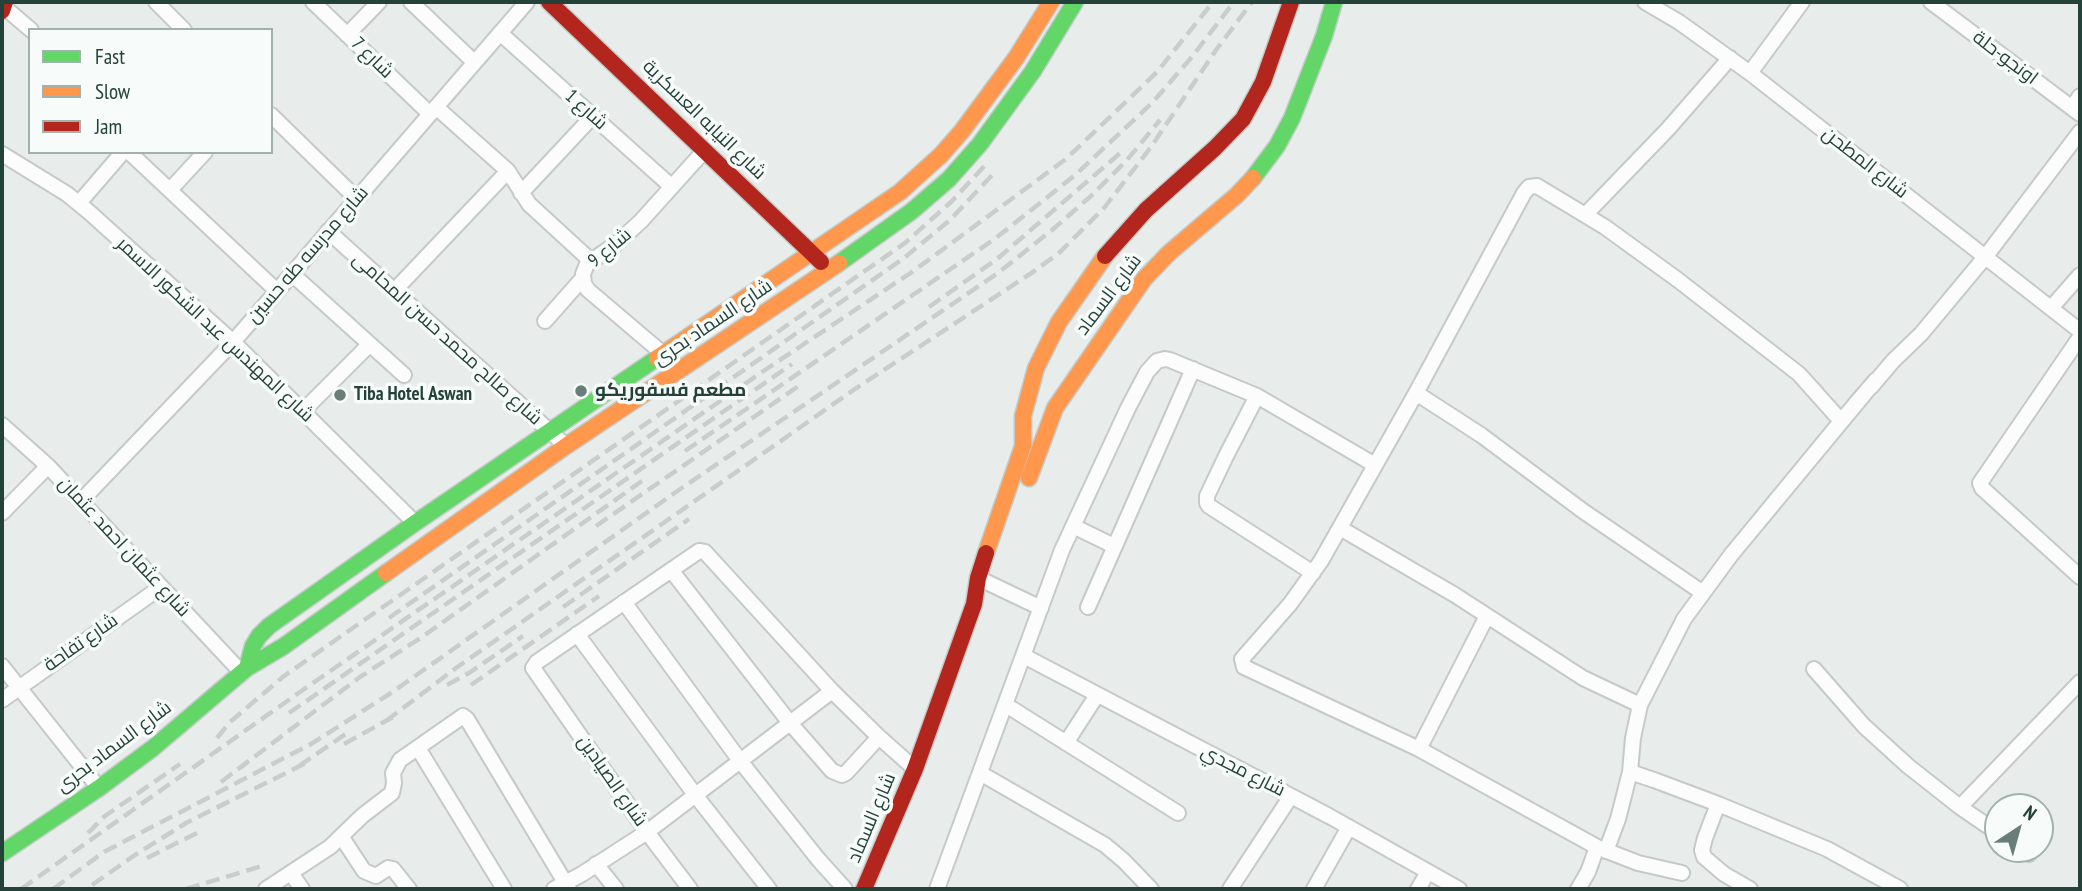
<!DOCTYPE html>
<html>
<head>
<meta charset="utf-8">
<style>
	body { margin:0 }
	#map { position:relative; width:2082px; height:891px; overflow:hidden; background:#e8edeb; font-family:"PT Sans Narrow",sans-serif }
	canvas { display:block }
	.frame { position:absolute; inset:0; border:4px solid #24423a; pointer-events:none }
	.legend { position:absolute; left:28px; top:28px; width:245px; height:126px; box-sizing:border-box; background:#f7fbf9; border:2px solid #a3b1ad; margin:0; padding:9px 12px; list-style:none; font-size:21px; color:#24423a }
	.legend li { display:flex; align-items:center; gap:14px; height:35px }
	.legend b { width:35px; border:2px solid #a3b1ad }
	.north { position:absolute; left:1984px; top:793px; width:70px; height:70px; box-sizing:border-box; background:#f7fbf9; border:2px solid #a3b1ad; border-radius:50%; rotate:36deg; font-size:19px; font-weight:700; line-height:28px; text-align:center; color:#24423a }
	.north::after { content:''; display:block; margin:auto; width:24px; height:32px; background:#697e78; clip-path:polygon(50% 0,100% 100%,50% 72%,0 100%) }
</style>
</head>
<body>
<div id="map">
<canvas width="2082" height="891"></canvas>
<div class="frame"></div>
<ul class="legend">
<li><b style="height:9px;background:#63d668"></b>Fast</li>
<li><b style="height:9px;background:#ff974d"></b>Slow</li>
<li><b style="height:9px;background:#b3261e"></b>Jam</li>
</ul>
<div class="north">N</div>
</div>
<script>
const ctx = document.querySelector('canvas').getContext('2d');
ctx.lineJoin = 'round';
function shape(rows) {
  const path = new Path2D();
  for (const r of rows) {
    path.moveTo(r[0], r[1]);
    for (let i = 2; i < r.length; i += 2) path.lineTo(r[i], r[i + 1]);
  }
  return path;
}
function trace(path, color, width, dash) {
  ctx.strokeStyle = color;
  ctx.lineWidth = width;
  ctx.lineCap = dash ? 'butt' : 'round';
  ctx.setLineDash(dash || []);
  ctx.stroke(path);
}
function drawText(font, color, halo, rows, align = 'center') {
  ctx.font = font + ' "PT Sans Narrow",Cairo,sans-serif';
  ctx.lineWidth = 7;
  ctx.setLineDash([]);
  ctx.textBaseline = 'middle';
  ctx.strokeStyle = halo;
  ctx.fillStyle = color;
  for (const [text, x, y, turn = 0] of rows) {
    ctx.save();
    ctx.translate(x, y);
    ctx.rotate((+turn || 0) * Math.PI / 180);
    ctx.textAlign = isNaN(turn) ? turn : align;
    if (halo) ctx.strokeText(text, 0, 0);
    ctx.fillText(text, 0, 0);
    ctx.restore();
  }
}
const street = shape([
	[156,2,184,30],
	[313,2,430,114],
	[411,2,474,62],
	[1645,2,1679,22,1750,73,2080,331],
	[1931,2,2080,114],
	[3,6,31,30],
	[500,33,672,187],
	[347,35,379,2],
	[1750,73,1802,2],
	[436,107,508,171,529,204,591,261],
	[2072,108,2080,96],
	[271,115,357,199],
	[129,152,277,291],
	[2,154,67,194,89,212,233,342,415,523],
	[170,190,205,152],
	[521,193,593,116],
	[79,203,123,152],
	[1585,215,1668,129,1730,58],
	[328,231,566,446],
	[292,274,404,375],
	[394,291,508,171],
	[2051,308,2080,275],
	[545,321,582,279],
	[2080,337,1980,483,1982,488,2080,577],
	[681,369,588,290,584,284,583,274,587,264,616,244,641,221,705,150],
	[1871,387,1893,361,1921,334,1986,256,2080,132],
	[1416,393,1481,435,1583,511,1703,593],
	[1257,396,1226,456,1207,496,1207,503,1209,506,1313,573],
	[303,411,370,344],
	[2,425,48,466,242,673],
	[81,501,233,342,527,2],
	[2,513,48,466],
	[1073,526,1114,546],
	[1340,528,1455,595,1583,678,1640,705],
	[1731,555,1876,380,1857,402,1731,555,1684,619,1640,705,1633,738,1630,772,1654,780,1718,804,1827,849,1900,889],
	[671,570,790,723,832,771,842,775,846,773,879,737],
	[978,578,1041,608],
	[624,602,741,762,818,859,845,889],
	[1088,607,1193,369],
	[577,634,696,796,769,889],
	[1024,656,1329,816,1459,889],
	[2,666,99,788],
	[1814,669,1864,726,1908,766,1960,807,2080,682],
	[2,700,161,587],
	[1006,705,1178,813],
	[1066,743,1097,695],
	[418,748,504,889],
	[1419,749,1487,616],
	[980,773,1105,845,1124,861,1151,889],
	[1718,804,1705,838,1702,850,1704,857,1724,874,1750,889],
	[1960,807,1998,833],
	[341,836,364,871,376,876,388,868,393,869,409,889],
	[2022,849,2029,854],
	[1606,851,1618,819,1630,772],
	[596,864,616,889],
	[291,873,302,889],
	[1682,873,1638,863,1597,847,1419,749,1244,667,1242,659,1290,604,1321,561,1416,393,1524,193,1529,187,1537,186,1605,227,1678,280,1799,374,1841,421],
	[266,889,330,847,362,816,392,793,394,783,393,773,400,760,463,716,467,719,569,889],
	[554,889,582,874,647,832,832,691],
	[690,889,647,832,533,668,537,662,699,551,705,552,832,691,879,737,915,769],
	[937,889,1062,550,1128,408,1147,372,1157,361,1165,359,1170,360,1257,396,1375,465],
	[1230,889,1291,796],
	[1314,889,1349,827],
	[1418,889,1428,872],
	[1578,889,1588,872,1597,847]
]);
const fast = shape([
	[1253,178,1277,146,1292,118,1324,36,1334,2],
	[839,263,912,211,949,179,980,144,1033,71,1075,2],
	[247,668,253,646,259,636,269,626,415,523,657,358],
	[2,853,99,788,153,748,247,668,284,646,386,573]
]);
const slow = shape([
	[657,358,900,192,941,155,962,131,1016,58,1051,2],
	[1029,478,1055,408,1144,279,1169,253,1237,195,1253,178],
	[986,553,1023,446,1023,416,1036,368,1059,322,1105,256],
	[386,573,566,446,839,263]
]);
const jam = shape([
	[549,2,821,262],
	[2,11,5,2],
	[1105,256,1146,210,1215,148,1243,119,1263,82,1291,2],
	[864,889,915,769,974,604,978,578,986,553]
]);
const rail = shape([
	[929,307,997,259,1125,149],
	[685,451,996,238,1074,176,1152,103,1191,58,1234,2],
	[596,526,803,383],
	[563,607,689,519],
	[389,618,904,258,950,220,995,172],
	[447,685,469,673,523,636],
	[471,685,599,596],
	[289,713,792,364],
	[386,721,456,668,855,389,1033,272,1059,253,1104,208,1151,147,1216,50,1252,2],
	[217,738,230,722,284,676,905,243,951,202,989,161],
	[344,744,393,717],
	[299,766,350,731],
	[221,782,360,677,422,637,642,481],
	[88,833,105,816,180,764],
	[147,858,197,833],
	[92,885,135,855,186,823,306,763],
	[21,889,300,692,765,370,912,272,1066,159,1157,72,1213,2],
	[53,889,104,852,311,744,391,693,676,492,998,273,1052,230,1091,196,1127,160,1160,120],
	[186,889,262,866]
]);
const markers = [
	[581,391,7,"#697e78"],
	[340,395,7,"#697e78"]
];
const streetNames = [
	["شارع 7",372,58,44],
	["اونجو-حلة",2005,58,37],
	["شارع 1",586,110,42],
	["شارع النيابه العسكرية",704,120,44],
	["شارع المطحن",1865,163,38],
	["شارع 9",610,248,-40],
	["شارع مدرسه طه حسين",308,255,-49],
	["شارع السماد",1109,295,-53],
	["شارع السماد بحرى",713,323,-34],
	["شارع المهندس عبد الشكور الاسمر",215,330,43],
	["شارع صالح محمد حسن المحامى",447,339,42],
	["شارع عثمان احمد عثمان",124,547,47],
	["شارع تفاحة",81,643,-35],
	["شارع السماد بحرى",114,747,-37],
	["شارع مجدي",1243,771,27],
	["شارع الصيادين",612,781,55],
	["شارع السماد",872,818,-67]
];
const poiNames = [
	["مطعم فسفوريكو",595,391],
	["Tiba Hotel Aswan",354,395]
];
trace(street, '#c5cac8', 18);
trace(fast, '#c3cbc8', 19);
trace(slow, '#c3cbc8', 19);
trace(jam, '#c3cbc8', 19);
trace(street, '#fcfcfc', 14);
trace(fast, '#63d668', 16);
trace(slow, '#ff974d', 16);
trace(jam, '#b3261e', 16);
trace(rail, '#c9cdcc', 4.5, [14, 7]);
for (const [x, y, r, color] of markers) {
  const dot = new Path2D();
  dot.arc(x, y, r, 0, 2 * Math.PI);
  ctx.fillStyle = color;
  ctx.fill(dot);
  trace(dot, '#f7fbf9', 2.5);
}
drawText('19px', '#24423a', '#f7fbf9', streetNames);
drawText('bold 19px', '#24423a', '#f7fbf9', poiNames, 'left');
</script>
</body>
</html>
